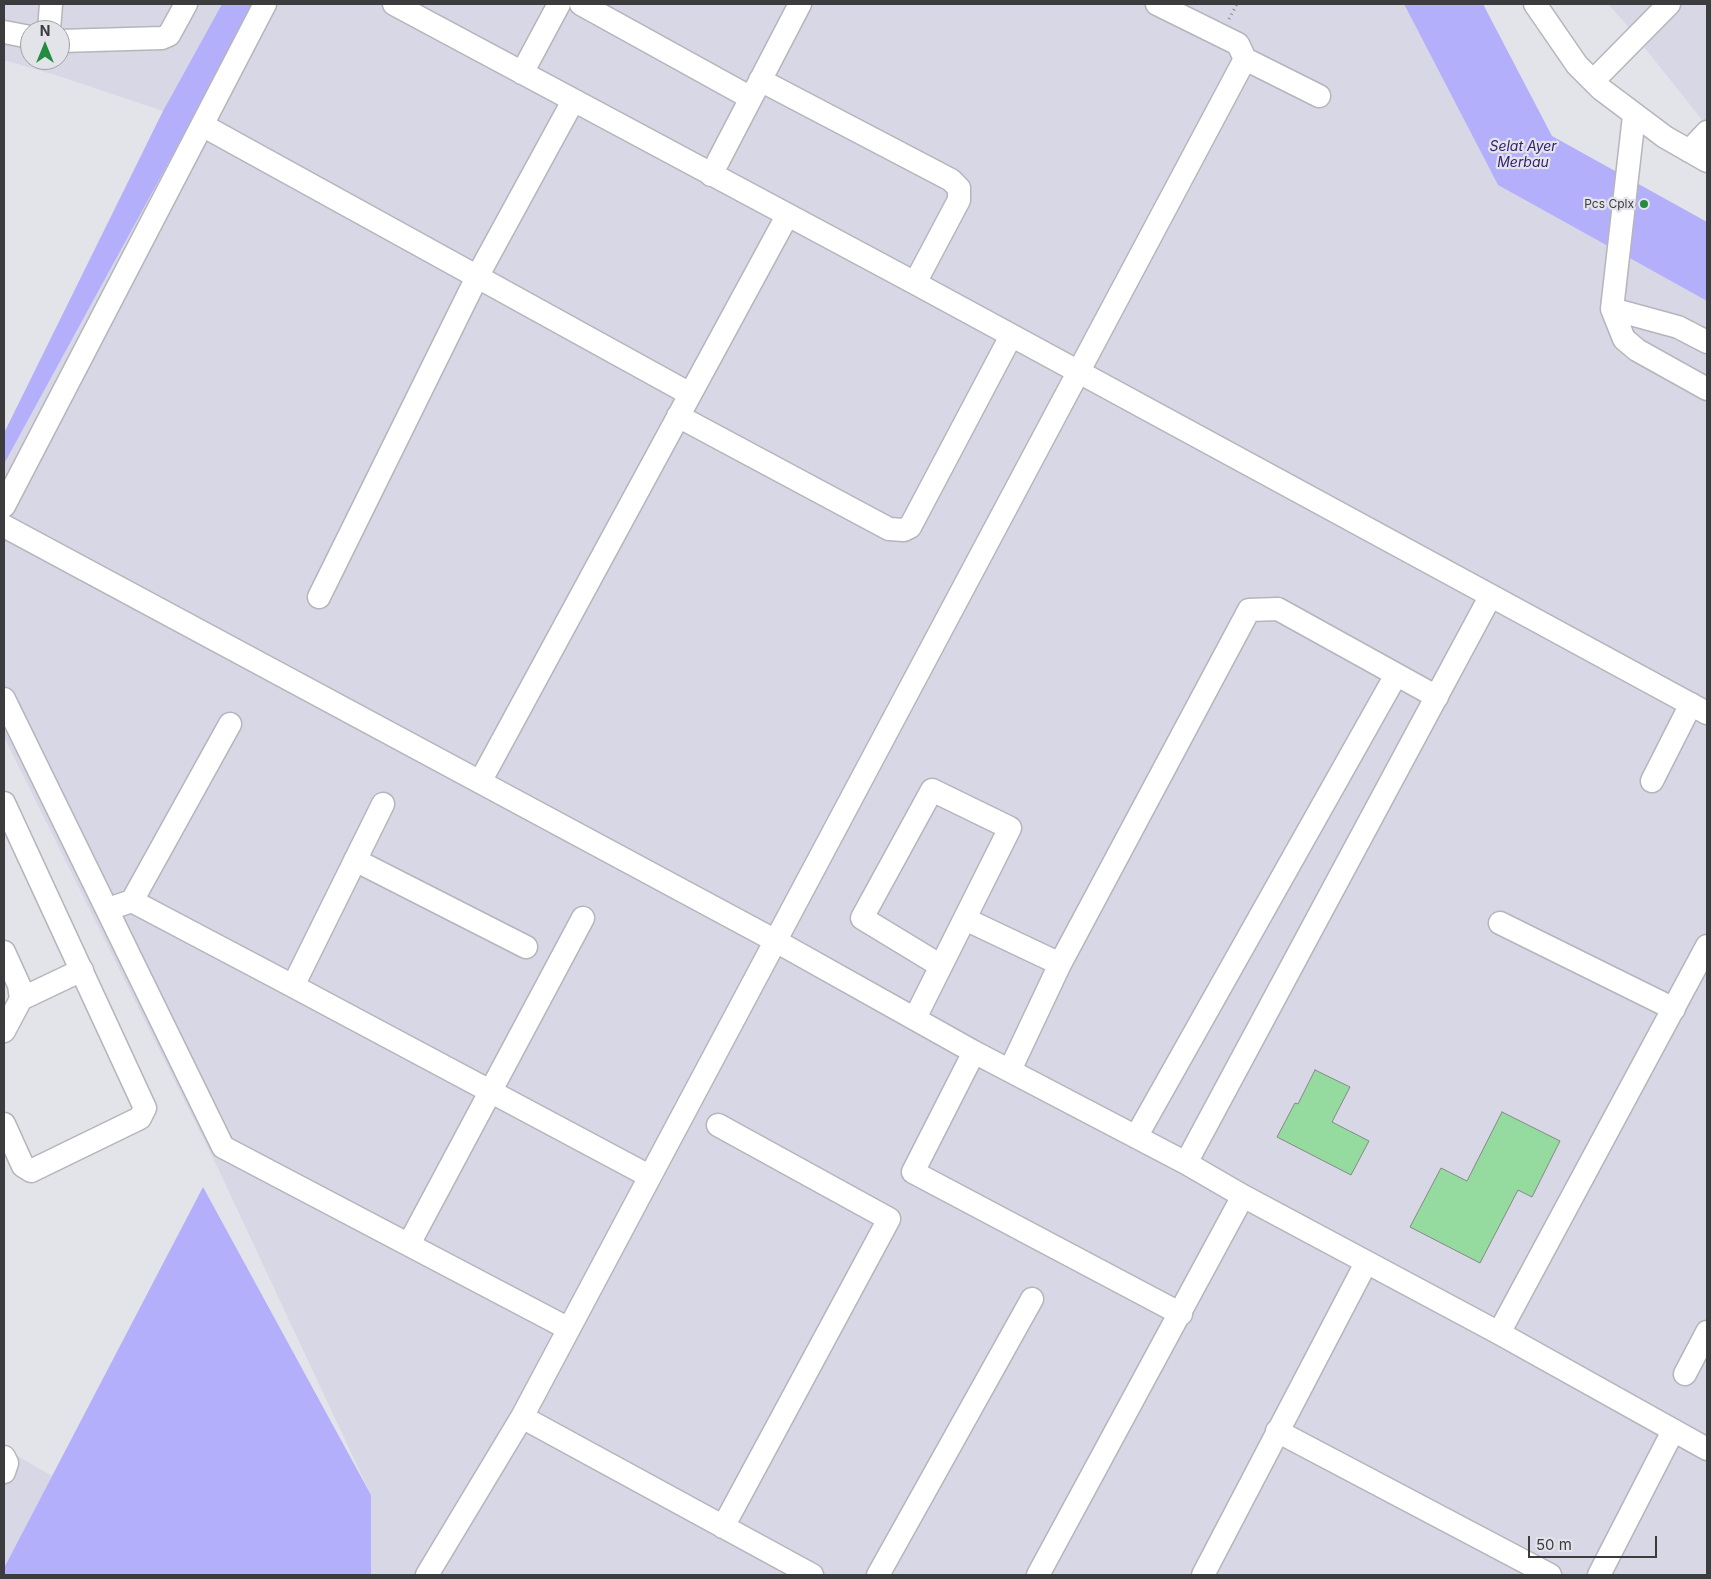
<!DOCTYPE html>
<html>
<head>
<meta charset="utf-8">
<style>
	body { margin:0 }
	#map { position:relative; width:1711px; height:1579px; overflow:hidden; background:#e3e3ea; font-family:Inter,sans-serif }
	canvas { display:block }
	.frame { position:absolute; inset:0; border:5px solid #3c3c3f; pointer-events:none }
	.north { position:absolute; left:20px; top:20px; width:50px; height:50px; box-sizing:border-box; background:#e3e3ea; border:1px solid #a0a0a6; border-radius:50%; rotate:0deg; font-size:14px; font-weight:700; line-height:20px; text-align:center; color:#3c3c3f }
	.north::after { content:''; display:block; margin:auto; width:18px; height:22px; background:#248b40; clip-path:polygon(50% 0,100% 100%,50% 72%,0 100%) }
	.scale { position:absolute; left:1528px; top:1536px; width:129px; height:22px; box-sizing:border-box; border:2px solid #3c3c3f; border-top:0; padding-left:6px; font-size:15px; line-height:18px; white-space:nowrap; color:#3c3c3f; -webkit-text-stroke:4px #e3e3ea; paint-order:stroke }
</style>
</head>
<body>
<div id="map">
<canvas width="1711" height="1579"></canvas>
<div class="frame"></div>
<div class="north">N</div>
<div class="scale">50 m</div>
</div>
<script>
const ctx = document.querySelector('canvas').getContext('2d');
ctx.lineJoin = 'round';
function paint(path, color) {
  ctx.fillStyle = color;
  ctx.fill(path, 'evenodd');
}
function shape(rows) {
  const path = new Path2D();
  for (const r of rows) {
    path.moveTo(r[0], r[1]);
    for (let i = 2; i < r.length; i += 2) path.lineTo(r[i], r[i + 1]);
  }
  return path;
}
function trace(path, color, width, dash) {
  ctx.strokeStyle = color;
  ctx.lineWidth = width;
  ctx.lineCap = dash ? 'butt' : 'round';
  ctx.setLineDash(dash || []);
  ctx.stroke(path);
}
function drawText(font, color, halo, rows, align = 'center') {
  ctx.font = font + ' Inter,sans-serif';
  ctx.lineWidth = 4.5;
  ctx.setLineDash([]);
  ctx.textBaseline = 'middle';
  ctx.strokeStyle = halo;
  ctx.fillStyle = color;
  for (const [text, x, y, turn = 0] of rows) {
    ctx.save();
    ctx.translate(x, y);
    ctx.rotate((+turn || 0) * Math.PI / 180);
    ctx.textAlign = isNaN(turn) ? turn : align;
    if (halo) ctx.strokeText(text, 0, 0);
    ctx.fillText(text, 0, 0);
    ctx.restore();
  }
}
const built = shape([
	[4,4,222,4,163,111,62,77,4,60],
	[30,30,60,30,60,60,30,60],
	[255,4,1404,4,1498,185,1707,301,1707,1575,371,1575,371,1495,215,1162,4,737,4,464],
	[1608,4,1707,4,1707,126,1625,23],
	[4,1448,52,1476,4,1568]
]);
const water = shape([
	[222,4,255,4,4,464,4,433,163,111],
	[1404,4,1483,4,1552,136,1707,222,1707,301,1498,185],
	[203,1187,371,1495,371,1575,4,1575,4,1568]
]);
const building = shape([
	[1315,1070,1350,1087,1332,1122,1369,1141,1351,1175,1277,1137,1295,1103,1298,1104,1315,1070],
	[1502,1112,1560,1141,1532,1197,1518,1190,1480,1263,1410,1227,1441,1168,1467,1181,1502,1112]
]);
const path = shape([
	[1229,19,1237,4]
]);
const minor = shape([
	[394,4,915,283,1707,713],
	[581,4,751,98],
	[1157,4,1238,44,1245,59,1319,96],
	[1535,4,1577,65,1601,89,1665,137,1707,161],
	[49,30,51,4],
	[4,32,30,37],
	[60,41,162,38,169,35,186,4],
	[522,73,559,4],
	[760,80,951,180,959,188,959,200,915,283],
	[1593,81,1669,4],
	[1634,116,1612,309,1624,339,1637,350,1707,389],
	[202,125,690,394],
	[1689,151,1707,132],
	[711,175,800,4],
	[1612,309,1678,327,1707,342],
	[678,416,889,529,904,530,910,527,1011,336],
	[4,506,265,4],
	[4,526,774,940,974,1052,1186,1163,1243,1196,1499,1333,1707,1449],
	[319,597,477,277,573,101],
	[4,699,223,1147,569,1329],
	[1652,781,1691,704],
	[480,782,787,216],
	[4,803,145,1108,140,1118,31,1171,23,1166,4,1124],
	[355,860,526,947],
	[132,901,293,986,383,804],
	[117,906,132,901,230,724],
	[965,919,1060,964],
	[1500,923,1674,1009],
	[4,952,19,985,21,999,4,1031],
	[293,986,649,1176],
	[21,999,82,970],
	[915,1018,1010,828,932,790,862,918,941,966],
	[974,1052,913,1172,1181,1314],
	[1010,1070,1060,964,1249,610,1278,609,1437,697],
	[718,1125,889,1219,723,1527],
	[1136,1137,1396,675],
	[1186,1163,1490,597],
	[409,1244,583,918],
	[1499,1333,1707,946],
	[1685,1374,1707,1332],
	[522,1417,812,1575],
	[1277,1431,1550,1575],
	[4,1457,7,1463,4,1472],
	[427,1575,522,1417,1245,59],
	[878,1575,1032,1299],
	[1038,1575,1243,1196],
	[1203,1575,1366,1263],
	[1599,1575,1673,1431]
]);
const markers = [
	[1644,204,5,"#248b40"]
];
const poiNames = [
	["Pcs Cplx",1634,204]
];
const waterNames = [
	["Selat Ayer",1523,147],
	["Merbau",1523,163]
];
paint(built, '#d7d7e5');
paint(water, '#b4affb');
paint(building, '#95da9e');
trace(building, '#858a85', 1);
trace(minor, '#b5b5bc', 25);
trace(path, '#8b8b8f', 3, [1, 4]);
trace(minor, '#fff', 22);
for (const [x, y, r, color] of markers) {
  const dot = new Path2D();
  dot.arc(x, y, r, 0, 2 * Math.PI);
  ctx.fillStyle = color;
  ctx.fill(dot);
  trace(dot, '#e3e3ea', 2);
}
drawText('12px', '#3c3c3f', '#e3e3ea', poiNames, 'right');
drawText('italic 14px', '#321d73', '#e3e3ea', waterNames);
</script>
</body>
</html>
